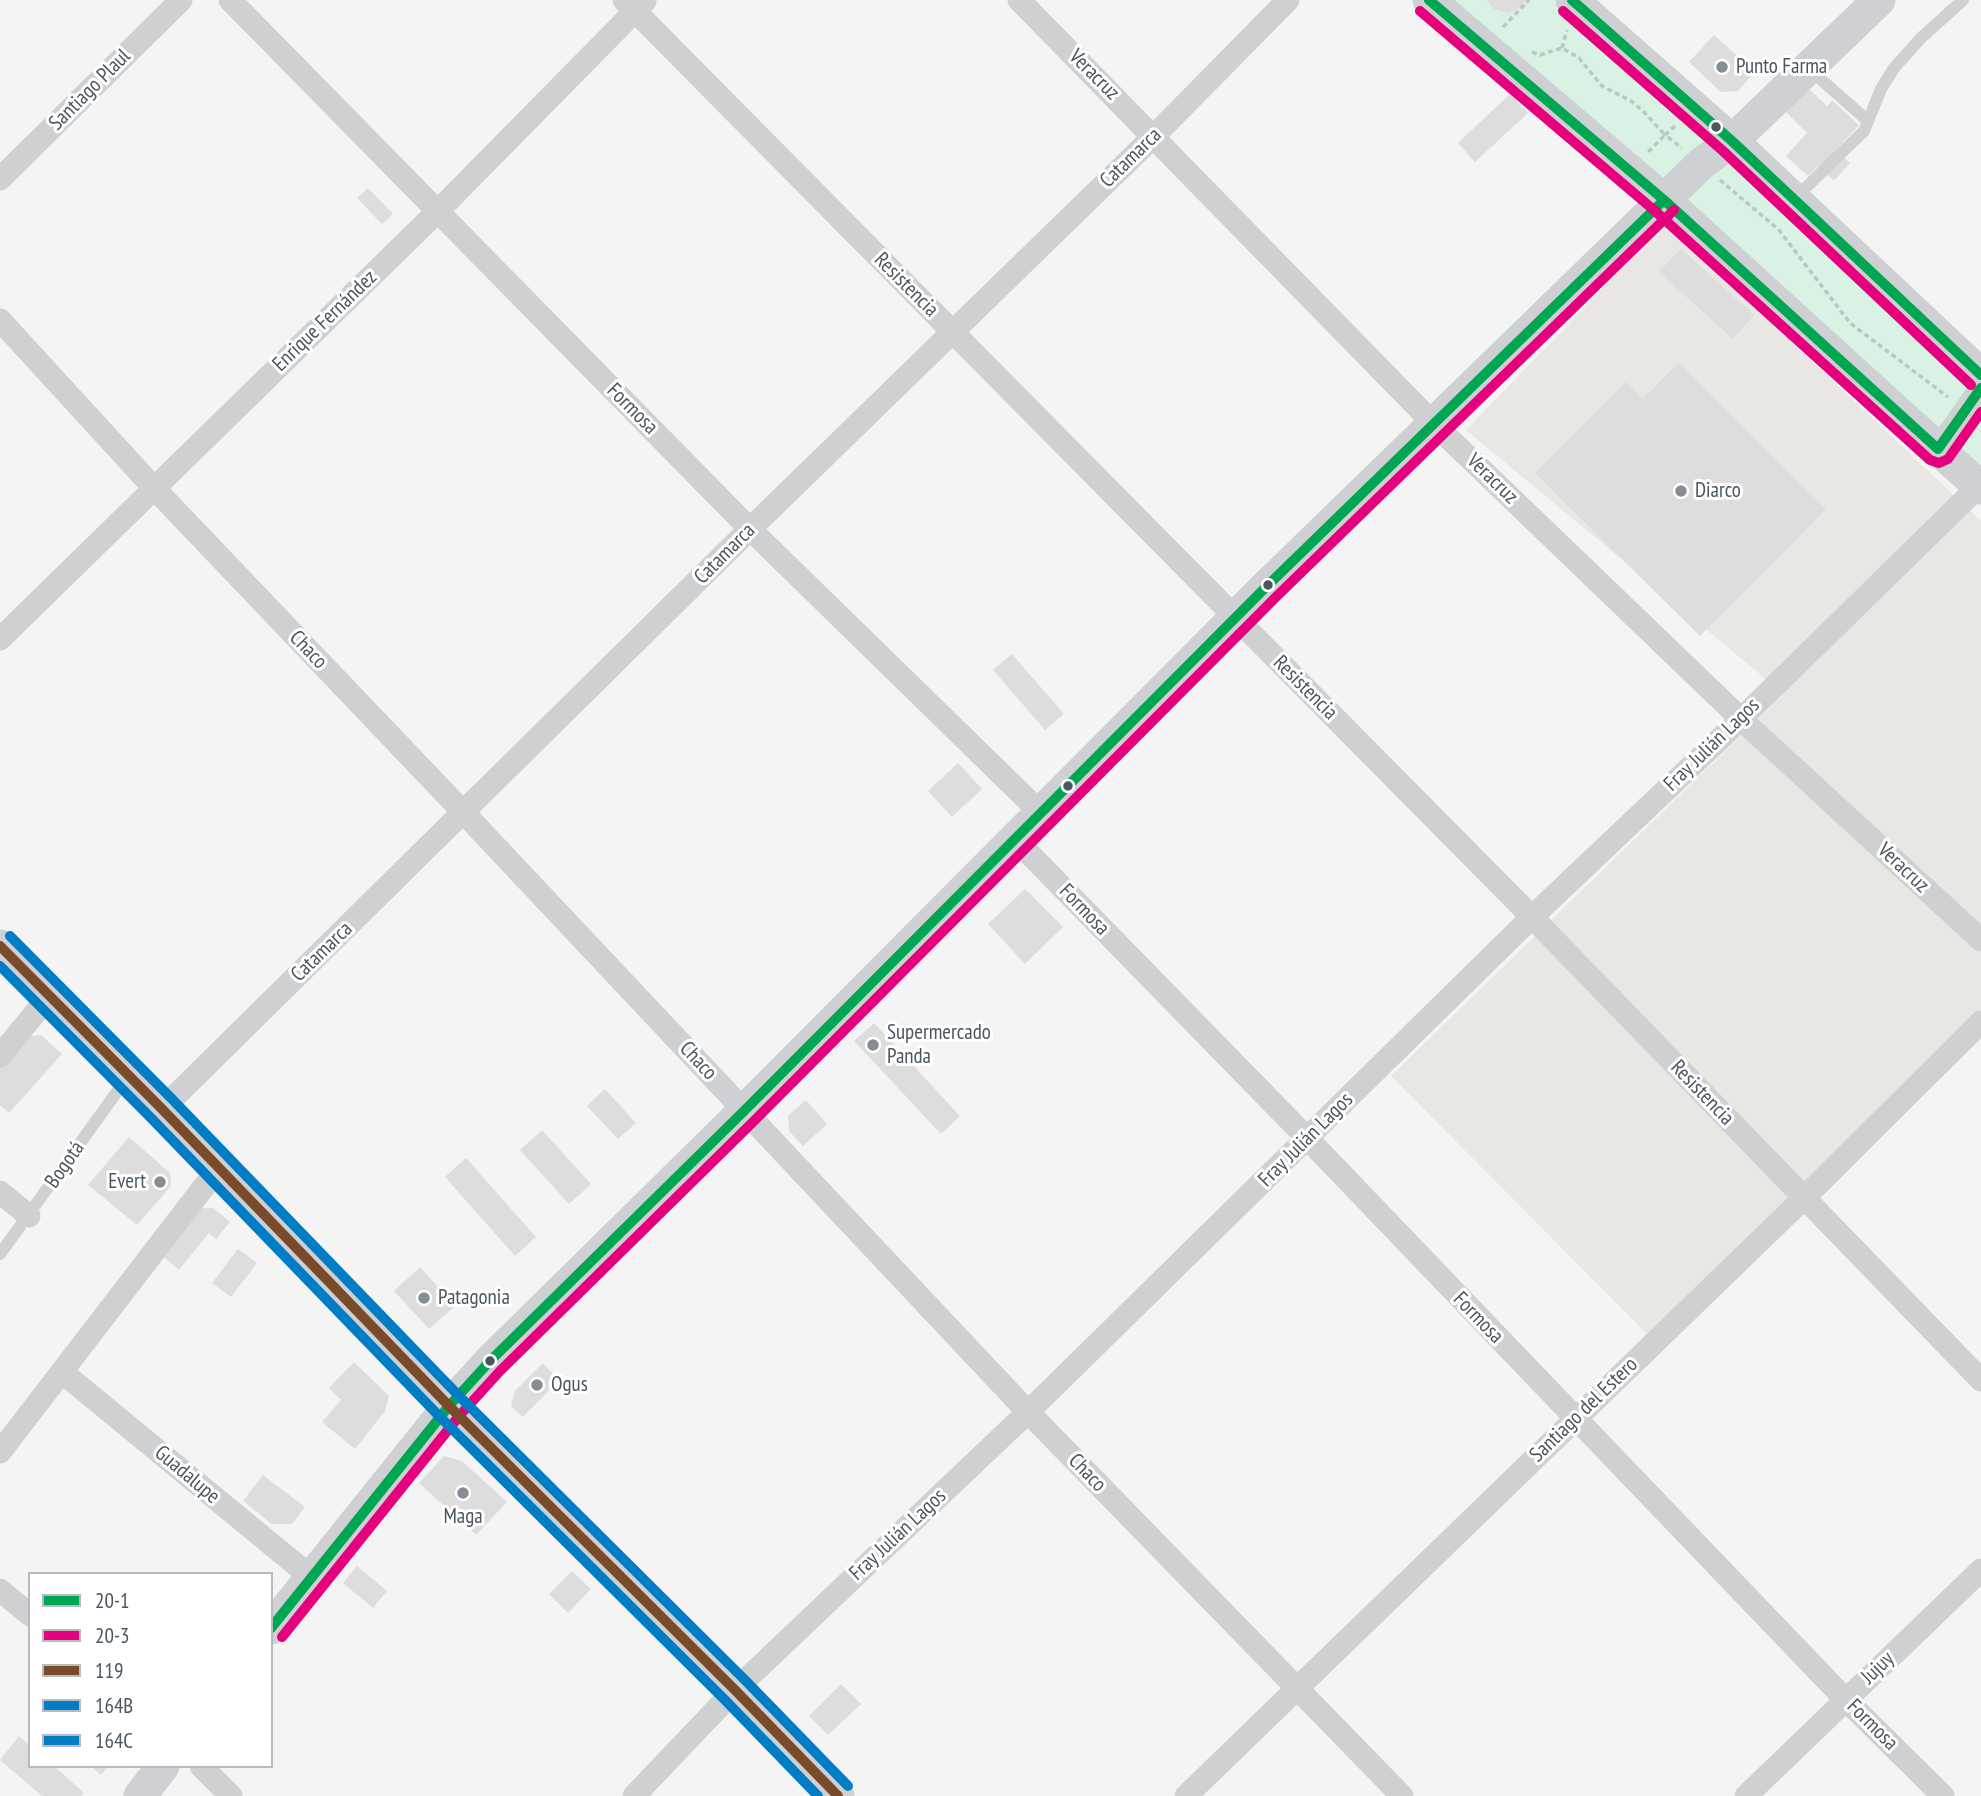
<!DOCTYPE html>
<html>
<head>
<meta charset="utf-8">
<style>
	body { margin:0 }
	#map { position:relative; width:1981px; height:1796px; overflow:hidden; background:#f4f4f4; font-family:"PT Sans Narrow",sans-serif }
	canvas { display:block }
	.legend { position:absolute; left:28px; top:1572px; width:245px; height:196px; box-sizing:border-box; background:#fff; border:2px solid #b7bbc0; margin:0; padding:9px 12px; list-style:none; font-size:21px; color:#4a5661 }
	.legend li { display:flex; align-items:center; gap:14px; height:35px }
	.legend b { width:35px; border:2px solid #b7bbc0 }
</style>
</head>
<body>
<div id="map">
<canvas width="1981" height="1796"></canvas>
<ul class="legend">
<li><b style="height:9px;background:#00a651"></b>20-1</li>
<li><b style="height:9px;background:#e5007d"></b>20-3</li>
<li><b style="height:9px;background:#7a4b2a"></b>119</li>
<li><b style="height:9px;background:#007dc5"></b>164B</li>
<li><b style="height:9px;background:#007dc5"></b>164C</li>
</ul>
</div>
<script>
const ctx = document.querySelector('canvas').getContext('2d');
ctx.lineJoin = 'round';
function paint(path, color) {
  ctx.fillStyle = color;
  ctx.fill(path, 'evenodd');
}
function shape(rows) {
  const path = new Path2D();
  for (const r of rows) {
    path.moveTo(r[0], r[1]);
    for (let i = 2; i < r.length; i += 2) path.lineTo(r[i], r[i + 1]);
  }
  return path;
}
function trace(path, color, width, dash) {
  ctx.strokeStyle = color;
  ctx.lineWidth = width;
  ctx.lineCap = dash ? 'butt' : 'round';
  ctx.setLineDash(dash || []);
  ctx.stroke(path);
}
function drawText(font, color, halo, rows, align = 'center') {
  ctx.font = font + ' "PT Sans Narrow",sans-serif';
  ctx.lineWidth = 6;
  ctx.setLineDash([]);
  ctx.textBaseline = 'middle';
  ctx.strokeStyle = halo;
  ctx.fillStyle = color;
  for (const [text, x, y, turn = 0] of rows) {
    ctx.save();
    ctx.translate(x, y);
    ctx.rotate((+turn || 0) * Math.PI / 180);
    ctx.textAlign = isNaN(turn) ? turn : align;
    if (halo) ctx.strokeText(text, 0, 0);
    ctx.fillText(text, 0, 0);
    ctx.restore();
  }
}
const commercial = shape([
	[1666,223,1981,521,1981,1011,1656,1343,1391,1076,1784,694,1466,430]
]);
const green = shape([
	[1429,0,1572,0,1981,375,1981,488]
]);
const building = shape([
	[1487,0,1526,0,1521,7,1508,13,1494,9],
	[1714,35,1755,72,1738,91,1721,92,1689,62],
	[1808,88,1827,106,1832,100,1859,125,1836,150,1850,163,1834,181,1818,166,1808,176,1786,156,1807,133,1786,112],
	[1510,94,1528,113,1475,162,1458,143],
	[368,188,393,214,382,224,357,198],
	[1681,249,1754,315,1733,339,1659,272],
	[1678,363,1826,509,1700,636,1535,473,1626,382,1643,399],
	[1012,654,1064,714,1045,730,993,670],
	[958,763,982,789,952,817,928,791],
	[1025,889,1063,927,1025,964,988,924],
	[874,1023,960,1116,941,1134,854,1041],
	[41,1035,62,1054,9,1113,0,1105,0,1066,26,1037],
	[605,1089,636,1123,618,1139,587,1106],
	[806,1100,827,1124,803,1146,789,1131,788,1116],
	[542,1130,591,1184,569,1204,520,1150],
	[129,1137,170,1173,171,1186,137,1225,88,1185],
	[466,1158,536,1237,515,1256,445,1177],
	[200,1208,213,1208,230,1222,216,1239,209,1233,179,1270,161,1255],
	[238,1249,257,1263,231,1297,212,1283],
	[420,1267,455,1306,429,1329,394,1291],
	[354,1362,389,1396,385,1411,355,1449,322,1422,341,1400,329,1388],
	[543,1363,559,1380,523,1417,511,1406,515,1391],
	[444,1456,462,1461,507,1502,476,1535,419,1483],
	[263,1475,305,1507,292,1524,272,1524,243,1501],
	[357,1566,387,1591,373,1608,343,1583],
	[572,1571,591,1589,568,1613,549,1594],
	[841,1684,861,1704,828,1735,809,1716],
	[19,1736,30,1746,30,1766,54,1766,84,1793,81,1796,42,1796,0,1760],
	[91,1766,108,1766,101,1775]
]);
const path = shape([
	[1503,27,1529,0],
	[1562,48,1567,30],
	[1532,52,1540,55,1562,48,1579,58,1602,86,1631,101,1643,111,1665,135,1646,154],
	[1675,126,1665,135,1682,148],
	[1720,180,1779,230,1850,323,1948,397]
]);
const lane = shape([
	[1808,68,1868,121],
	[1794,199,1864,131,1881,89,1894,68,1921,38,1963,0],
	[0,1254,127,1078]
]);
const street = shape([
	[230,0,750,529,1040,812],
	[624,0,1532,917,1981,1380],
	[1019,0,1434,424,1741,719,1981,940],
	[0,179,181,0],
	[0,320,154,488,464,813,1028,1412,1402,1796],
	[1938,449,1981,388],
	[0,639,437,212,645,1],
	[1014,838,1308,1139,1845,1699,1943,1796],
	[0,1056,50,995],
	[162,1109,750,529,1154,136,1288,0],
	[0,1192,29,1216],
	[62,1372,311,1577],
	[0,1452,203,1188,220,1169],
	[0,1590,30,1615],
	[201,1766,231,1796],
	[634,1796,735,1690,1028,1412,1532,917,1741,719,1979,486],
	[1186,1796,1804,1198,1981,1022],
	[1746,1796,1981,1570]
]);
const secondary = shape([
	[1429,0,1664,200,1981,488],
	[1572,0,1732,141,1981,375],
	[0,946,162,1109,449,1406,735,1690,838,1796],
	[271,1628,449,1406,490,1361,744,1111,1267,586,1701,164,1732,141,1879,0],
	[140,1796,163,1766]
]);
const bus1 = shape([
	[1429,0,1664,200,1938,449,1981,388],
	[1572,0,1732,141,1981,375],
	[271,1628,449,1406,490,1361,744,1111,1267,586,1664,200]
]);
const bus2 = shape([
	[1420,11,1655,211,1930,460,1939,463,1948,459,1981,412],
	[1563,11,1723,151,1971,385],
	[282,1637,460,1415,500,1371,754,1121,1277,596,1674,210]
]);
const bus3 = shape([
	[0,946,162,1109,449,1406,735,1690,838,1796]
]);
const bus4 = shape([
	[0,966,152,1119,439,1416,725,1700,818,1796]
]);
const bus5 = shape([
	[10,936,172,1099,459,1396,745,1680,848,1786]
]);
const markers = [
	[1722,67,7,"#868d94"],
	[1716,127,6,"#4a5661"],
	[1681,491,7,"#868d94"],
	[1268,585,6,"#4a5661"],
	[1068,786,6,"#4a5661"],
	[873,1045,7,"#868d94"],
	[160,1182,7,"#868d94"],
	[424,1298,7,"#868d94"],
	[490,1361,6,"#4a5661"],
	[537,1385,7,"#868d94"],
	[463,1493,7,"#868d94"]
];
const poiNames = [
	["Punto Farma",1736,67],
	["Diarco",1695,491],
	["Supermercado",887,1033],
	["Panda",887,1057],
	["Evert",146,1182,"right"],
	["Patagonia",438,1298],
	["Ogus",551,1385],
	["Maga",463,1517,"center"]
];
const streetNames = [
	["Veracruz",1094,75,45],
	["Santiago Plaul",90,90,-45],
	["Catamarca",1131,158,-44],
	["Resistencia",906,285,45],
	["Enrique Fernández",325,321,-44],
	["Formosa",632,409,45],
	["Veracruz",1492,479,44],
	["Catamarca",725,554,-45],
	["Chaco",308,650,46],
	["Resistencia",1305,688,45],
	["Fray Julián Lagos",1712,745,-44],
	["Veracruz",1903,868,43],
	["Formosa",1084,910,46],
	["Catamarca",322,952,-44],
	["Chaco",698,1061,47],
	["Resistencia",1702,1093,46],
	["Fray Julián Lagos",1306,1140,-45],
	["Bogotá",65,1165,-55],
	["Formosa",1478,1318,46],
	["Santiago del Estero",1584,1410,-44],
	["Chaco",1087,1473,46],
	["Guadalupe",187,1475,40],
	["Fray Julián Lagos",898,1535,-43],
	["Jujuy",1878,1668,-44],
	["Formosa",1872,1725,45]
];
paint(commercial, '#e8e7e3');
paint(green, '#d9f2e3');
paint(building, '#ddddde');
trace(path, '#bcc7c4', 3.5, [5, 3.5]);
trace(lane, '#ced0d2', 12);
trace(street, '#ced0d2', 23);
trace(secondary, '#ced0d4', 33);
trace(bus1, '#00a651', 10);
trace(bus2, '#e5007d', 10);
trace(bus3, '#7a4b2a', 10);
trace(bus4, '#007dc5', 10);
trace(bus5, '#007dc5', 10);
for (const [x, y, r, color] of markers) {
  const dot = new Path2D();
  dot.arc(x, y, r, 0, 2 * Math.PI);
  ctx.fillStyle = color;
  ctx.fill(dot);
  trace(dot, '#fff', 2.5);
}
drawText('21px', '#4a5661', '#fff', poiNames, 'left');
drawText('21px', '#4a5661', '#fff', streetNames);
</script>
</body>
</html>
